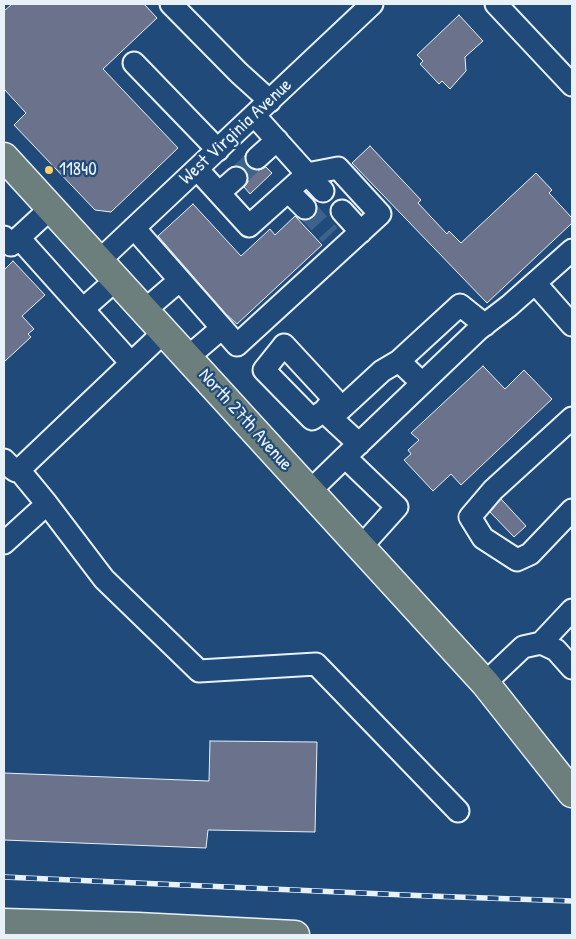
<!DOCTYPE html>
<html>
<head>
<meta charset="utf-8">
<style>
	body { margin:0 }
	#map { position:relative; width:576px; height:939px; overflow:hidden; background:#1f4a7a; font-family:"Patrick Hand",sans-serif }
	canvas { display:block }
	.frame { position:absolute; inset:0; border:5px solid #e8f1f8; pointer-events:none }
</style>
</head>
<body>
<div id="map">
<canvas width="576" height="939"></canvas>
<div class="frame"></div>
</div>
<script>
const ctx = document.querySelector('canvas').getContext('2d');
ctx.lineJoin = 'round';
function paint(path, color) {
  ctx.fillStyle = color;
  ctx.fill(path, 'evenodd');
}
function shape(rows) {
  const path = new Path2D();
  for (const r of rows) {
    path.moveTo(r[0], r[1]);
    for (let i = 2; i < r.length; i += 2) path.lineTo(r[i], r[i + 1]);
  }
  return path;
}
function trace(path, color, width, dash) {
  ctx.strokeStyle = color;
  ctx.lineWidth = width;
  ctx.lineCap = dash ? 'butt' : 'round';
  ctx.setLineDash(dash || []);
  ctx.stroke(path);
}
function drawText(font, color, halo, rows, align = 'center') {
  ctx.font = font + ' "Patrick Hand",sans-serif';
  ctx.lineWidth = 4.5;
  ctx.setLineDash([]);
  ctx.textBaseline = 'middle';
  ctx.strokeStyle = halo;
  ctx.fillStyle = color;
  for (const [text, x, y, turn = 0] of rows) {
    ctx.save();
    ctx.translate(x, y);
    ctx.rotate((+turn || 0) * Math.PI / 180);
    ctx.textAlign = isNaN(turn) ? turn : align;
    if (halo) ctx.strokeText(text, 0, 0);
    ctx.fillText(text, 0, 0);
    ctx.restore();
  }
}
const building = shape([
	[12,4,144,4,157,18,103,69,178,148,111,212,95,210,14,125,26,113,4,89,4,11,12,4],
	[459,15,483,41,465,57,466,71,450,89,442,81,439,84,420,64,423,61,417,55,459,15],
	[370,146,421,200,418,203,447,234,449,231,461,243,536,173,552,190,549,193,572,218,572,223,487,303,352,163,370,146],
	[245,156,247,166,253,170,259,170,266,167,272,173,250,194,244,187,248,182,248,176,246,170,240,166,235,166,245,156],
	[193,204,241,256,270,229,275,235,295,216,322,245,237,324,226,314,158,236,193,204],
	[13,261,45,295,22,316,34,329,28,334,31,337,4,362,4,270,13,261],
	[483,366,505,389,524,370,552,399,461,485,451,474,433,491,404,460,411,454,408,450,419,440,411,433,483,366],
	[501,499,526,526,514,537,490,512,501,499],
	[210,741,317,742,315,832,208,830,206,848,4,840,4,773,209,781,210,741]
]);
const minorTunnel = shape([
	[236,178,257,158],
	[305,208,330,235]
]);
const minor = shape([
	[171,4,239,73,270,101],
	[496,4,572,85],
	[134,63,218,150],
	[257,158,277,140],
	[197,169,249,226,307,174,254,115],
	[307,174,323,191],
	[288,191,305,208],
	[219,193,236,178],
	[342,211,361,232],
	[134,228,237,345,380,214,338,168,307,174],
	[4,237,11,245,51,208],
	[19,238,131,363],
	[100,260,372,4],
	[535,283,572,325],
	[83,309,117,279],
	[145,310,180,280],
	[284,345,334,399,324,411,312,419,264,370,284,345],
	[188,357,222,328],
	[422,383,399,361,460,305,485,325],
	[572,418,493,490,470,517,483,538,517,560,530,554,572,510],
	[359,444,331,418,382,371,399,361],
	[4,460,13,469,16,471,19,470,165,331],
	[310,491,345,457],
	[47,504,104,579,199,671,316,664,458,811],
	[4,543,47,504,19,470],
	[361,547,397,507,345,457,479,329,509,306,572,250],
	[541,643,572,610],
	[485,683,523,647,541,643,556,650,572,668]
]);
const major = shape([
	[4,157,485,683,572,793],
	[4,923,138,927,295,935]
]);
const rail = shape([
	[4,877,428,896,572,901]
]);
const markers = [
	[49,170,5,"#ffd166"]
];
const streetNames = [
	["West Virginia Avenue",236,132,-43],
	["North 27th Avenue",245,420,48]
];
const poiNames = [
	["11840",59,170]
];
paint(building, '#6b738c');
trace(building, '#e8f1f8', 1);
trace(minorTunnel, '#3d638d', 21, [21, 11]);
trace(minor, '#e8f1f8', 25);
trace(major, '#e8f1f8', 31);
trace(minor, '#1f4a7a', 21);
trace(major, '#6c7f7c', 28);
trace(rail, '#e8f1f8', 5.5);
trace(rail, '#1f4a7a', 4, [11]);
for (const [x, y, r, color] of markers) {
  const dot = new Path2D();
  dot.arc(x, y, r, 0, 2 * Math.PI);
  ctx.fillStyle = color;
  ctx.fill(dot);
  trace(dot, '#1f4a7a', 2);
}
drawText('19px', '#e8f1f8', '#1f4a7a', streetNames);
drawText('19px', '#e8f1f8', '#1f4a7a', poiNames, 'left');
</script>
</body>
</html>
